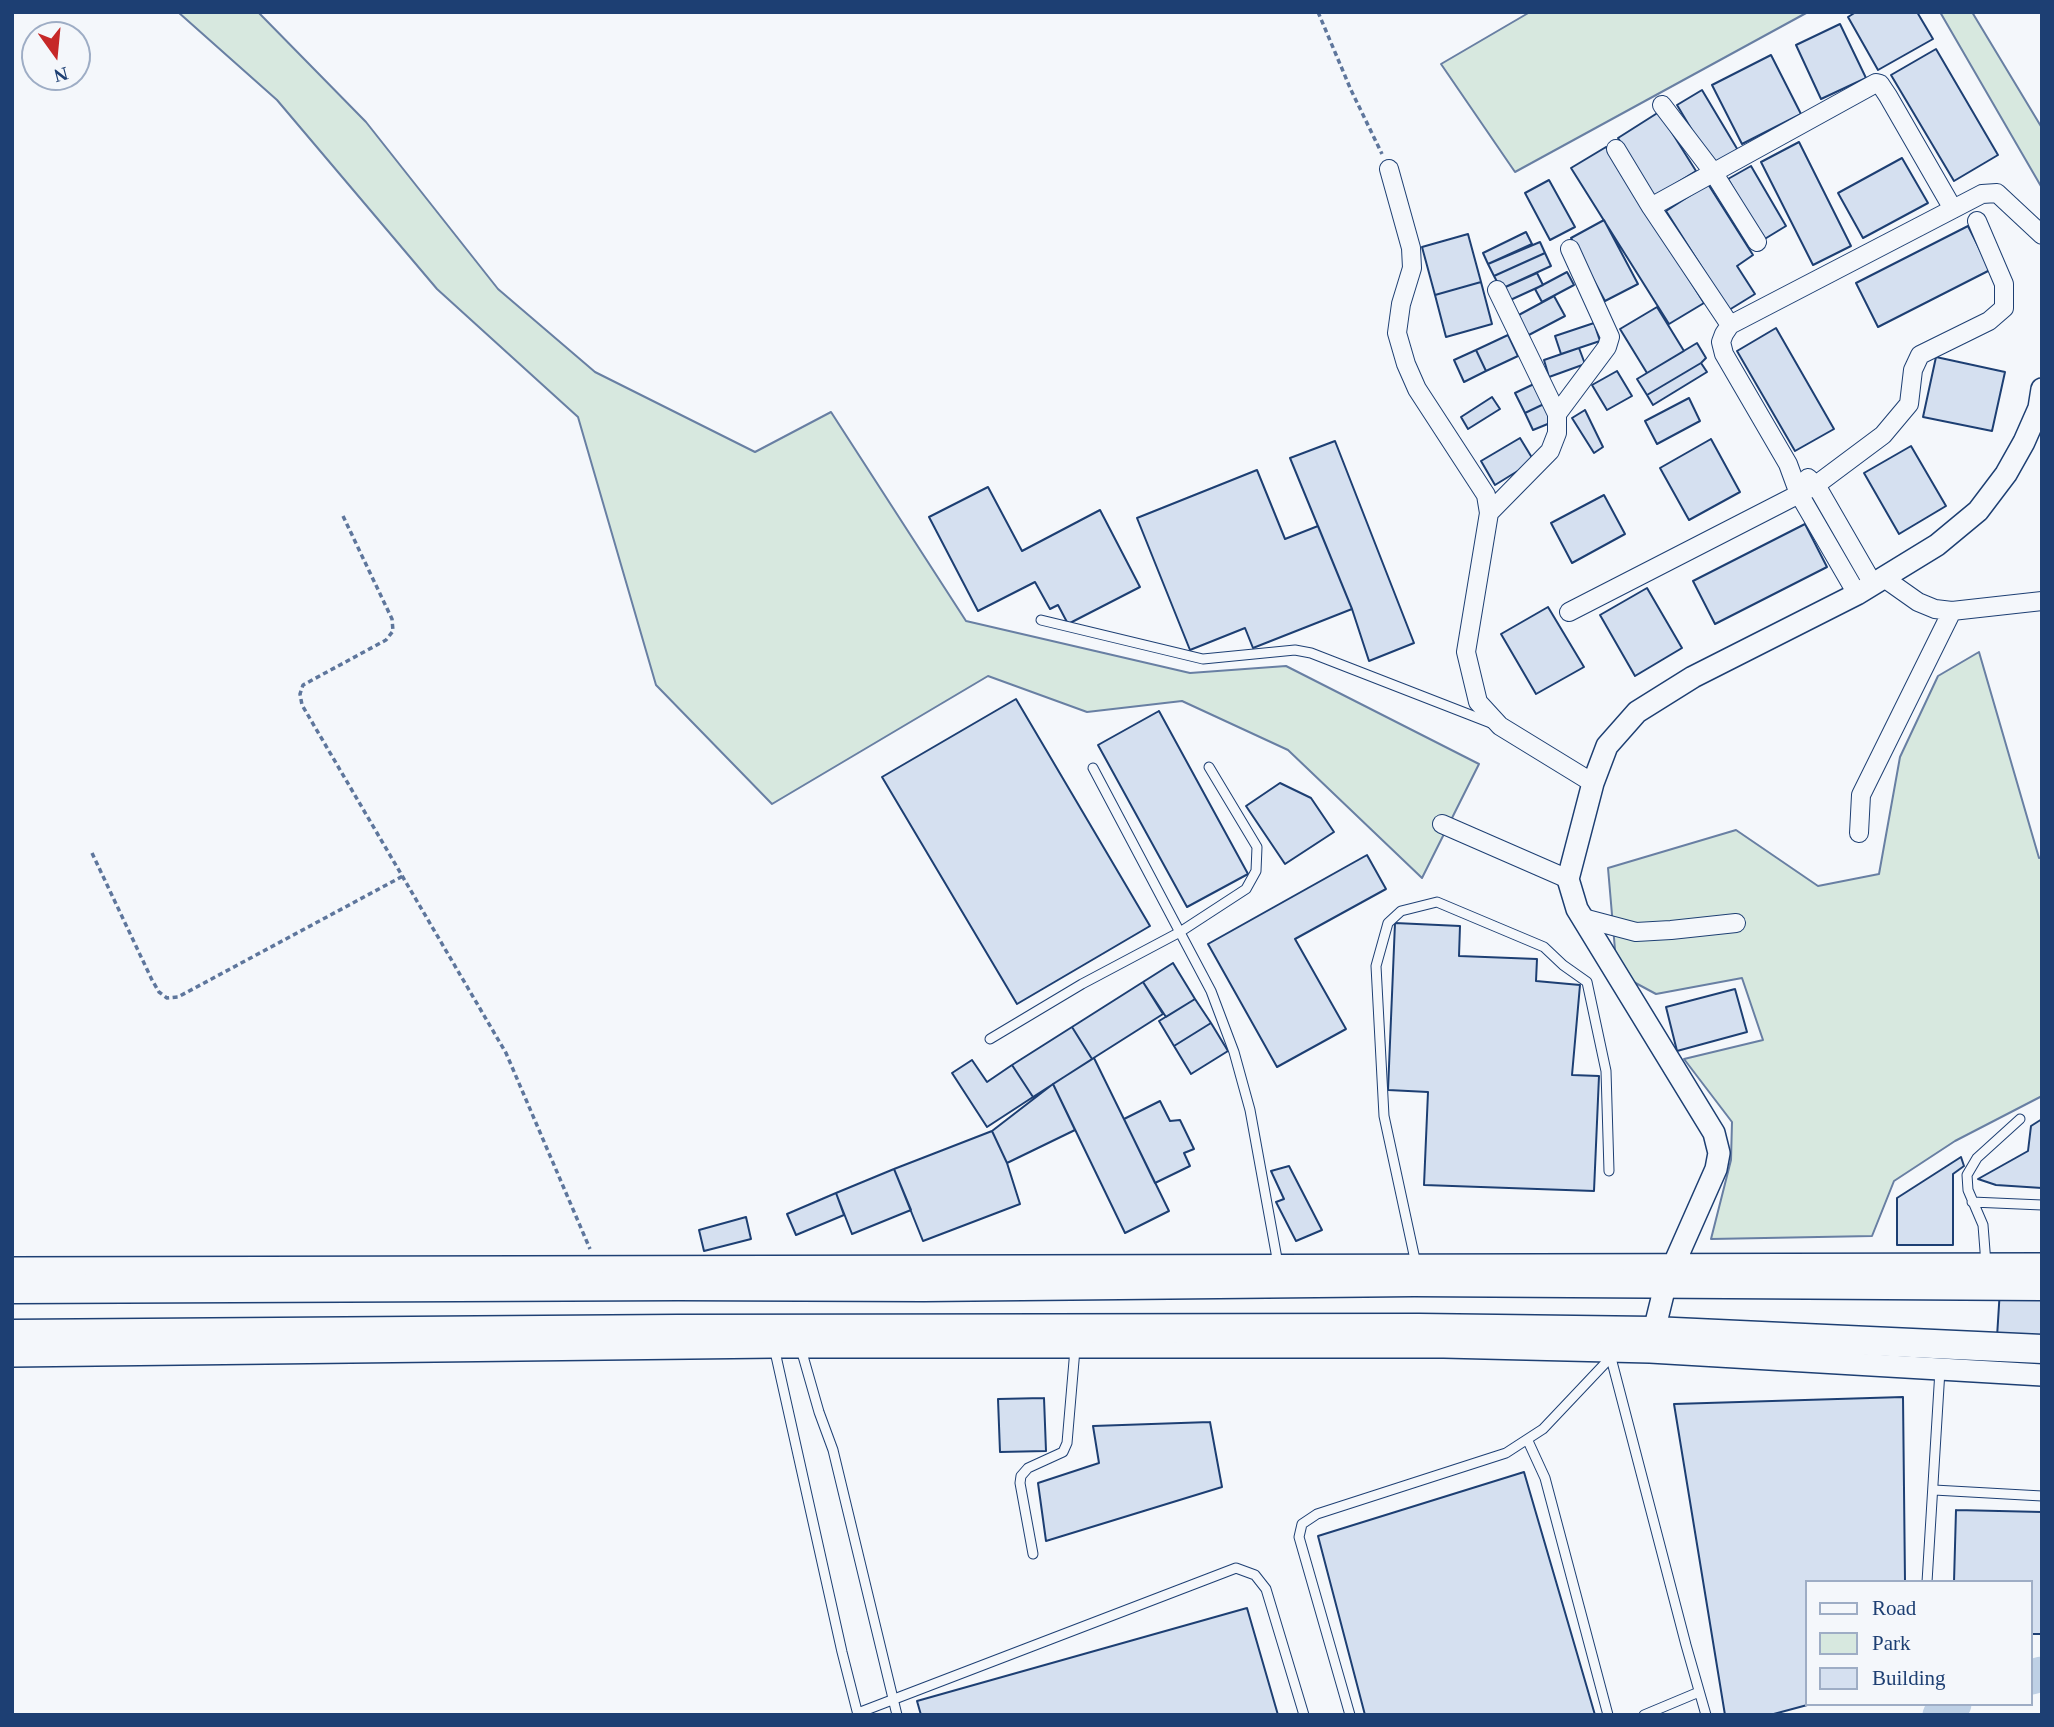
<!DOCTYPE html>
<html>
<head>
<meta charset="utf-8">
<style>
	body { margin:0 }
	#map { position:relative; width:2054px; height:1727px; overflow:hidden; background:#f4f7fb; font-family:Georgia,serif }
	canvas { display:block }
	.frame { position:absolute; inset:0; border:14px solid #1d3f73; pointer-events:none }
	.legend { position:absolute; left:1805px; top:1580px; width:228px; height:126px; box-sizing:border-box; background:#f4f7fb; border:2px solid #9eadc5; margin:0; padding:9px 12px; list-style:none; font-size:21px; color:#1d3f73 }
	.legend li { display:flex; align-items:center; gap:14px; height:35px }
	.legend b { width:35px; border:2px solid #9eadc5 }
	.north { position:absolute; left:21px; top:21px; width:70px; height:70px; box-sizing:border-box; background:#f4f7fb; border:2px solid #9eadc5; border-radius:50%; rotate:165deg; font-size:19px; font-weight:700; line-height:28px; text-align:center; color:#1d3f73 }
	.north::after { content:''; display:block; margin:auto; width:24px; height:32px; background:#c62828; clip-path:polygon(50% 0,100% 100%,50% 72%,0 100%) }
</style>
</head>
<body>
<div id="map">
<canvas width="2054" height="1727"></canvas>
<div class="frame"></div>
<ul class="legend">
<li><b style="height:9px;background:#f4f7fb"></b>Road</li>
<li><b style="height:19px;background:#d7e8df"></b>Park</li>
<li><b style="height:19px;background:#d5e0f0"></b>Building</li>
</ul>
<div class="north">N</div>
</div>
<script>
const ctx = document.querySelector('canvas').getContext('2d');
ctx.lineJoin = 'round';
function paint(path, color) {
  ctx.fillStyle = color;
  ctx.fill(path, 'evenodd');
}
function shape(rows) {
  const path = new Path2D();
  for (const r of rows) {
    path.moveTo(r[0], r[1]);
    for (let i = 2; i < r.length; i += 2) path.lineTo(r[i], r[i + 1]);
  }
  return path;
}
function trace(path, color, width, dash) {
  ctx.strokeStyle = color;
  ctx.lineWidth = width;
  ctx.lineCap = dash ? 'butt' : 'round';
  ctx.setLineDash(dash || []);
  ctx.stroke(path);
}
const green = shape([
	[178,12,258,12,366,122,498,289,595,372,755,452,831,412,966,621,1190,673,1286,666,1479,764,1422,878,1288,750,1182,701,1087,712,988,676,772,804,656,685,578,417,437,289,277,100,178,12],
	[1530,12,1808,12,1515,172,1441,64,1530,12],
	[1940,12,1972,12,2042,128,2042,188,1940,12],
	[1979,652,2039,858,2042,857,2042,1096,1955,1141,1894,1181,1872,1236,1711,1239,1731,1160,1732,1122,1684,1059,1763,1040,1742,978,1656,994,1617,973,1608,868,1736,830,1818,886,1879,874,1900,757,1938,676,1979,652]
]);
const river = shape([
	[2031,1677,2042,1674],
	[1940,1715,1946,1707,1954,1704]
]);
const building = shape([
	[1856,12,1917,12,1933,39,1878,70,1848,17,1856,12],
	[1840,24,1866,78,1821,99,1796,45,1840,24],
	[1936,49,1998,155,1954,181,1891,75,1936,49],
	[1771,55,1801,114,1742,144,1712,85,1771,55],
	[1702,90,1739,152,1714,167,1677,105,1702,90],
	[1659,112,1696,171,1654,197,1618,138,1659,112],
	[1799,142,1851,246,1813,265,1761,162,1799,142],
	[1606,147,1704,303,1669,324,1571,168,1606,147],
	[1902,158,1928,203,1863,238,1838,193,1902,158],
	[1751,166,1786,226,1763,240,1728,179,1751,166],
	[1549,180,1575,227,1550,240,1525,193,1549,180],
	[1708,184,1753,255,1737,266,1755,294,1729,310,1666,211,1708,184],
	[1604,220,1638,284,1605,301,1571,238,1604,220],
	[1968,226,1990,270,1878,327,1856,283,1968,226],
	[1526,232,1532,244,1488,264,1483,253,1526,232],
	[1468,234,1481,282,1435,295,1422,247,1468,234],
	[1540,242,1545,253,1494,276,1488,264,1540,242],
	[1545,253,1551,266,1501,289,1494,276,1545,253],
	[1567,272,1574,285,1542,302,1535,289,1567,272],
	[1537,273,1543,285,1506,302,1501,289,1537,273],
	[1481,282,1492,324,1446,337,1435,295,1481,282],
	[1554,296,1565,316,1525,337,1515,317,1554,296],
	[1657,307,1684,351,1647,373,1620,329,1657,307],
	[1594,323,1600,341,1561,354,1555,336,1594,323],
	[1776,328,1834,429,1795,451,1737,351,1776,328],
	[1508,335,1518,356,1486,371,1476,350,1508,335],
	[1697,343,1706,358,1701,363,1647,395,1637,379,1697,343],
	[1579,348,1585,364,1549,377,1544,360,1579,348],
	[1476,350,1486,371,1464,382,1454,360,1476,350],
	[1936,357,2005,372,1992,431,1923,417,1936,357],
	[1701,363,1707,372,1653,405,1647,395,1701,363],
	[1617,371,1632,396,1607,410,1592,385,1617,371],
	[1536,383,1546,403,1525,413,1515,393,1536,383],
	[1492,397,1500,409,1468,429,1461,417,1492,397],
	[1689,398,1700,421,1657,444,1645,421,1689,398],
	[1546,403,1555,421,1533,430,1525,413,1546,403],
	[1585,410,1603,447,1594,453,1572,418,1585,410],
	[1520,438,1534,461,1495,485,1481,461,1520,438],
	[1711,439,1740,492,1689,520,1660,468,1711,439],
	[1335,441,1414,643,1369,661,1352,609,1290,458,1335,441],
	[1911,446,1946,506,1899,534,1864,473,1911,446],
	[1257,470,1285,539,1318,526,1352,609,1253,648,1245,628,1190,650,1137,518,1257,470],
	[988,487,1022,551,1100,510,1140,587,1068,624,1058,605,1050,609,1035,582,978,611,929,517,988,487],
	[1604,495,1625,534,1572,563,1551,523,1604,495],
	[1805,524,1827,567,1715,624,1693,581,1805,524],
	[1647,588,1682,648,1635,676,1600,615,1647,588],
	[1548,607,1584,667,1536,694,1501,634,1548,607],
	[1016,699,1150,926,1017,1004,882,777,1016,699],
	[1159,711,1248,874,1187,907,1098,745,1159,711],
	[1280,783,1311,798,1334,832,1285,864,1246,806,1280,783],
	[1367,855,1386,889,1295,939,1346,1029,1277,1067,1208,944,1367,855],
	[1395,923,1460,926,1459,956,1537,959,1536,981,1580,985,1572,1075,1599,1076,1594,1191,1424,1185,1428,1092,1388,1090,1395,923],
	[1173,963,1195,999,1166,1017,1143,982,1173,963],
	[1143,982,1163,1014,1092,1059,1072,1027,1143,982],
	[1735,989,1747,1032,1677,1051,1666,1007,1735,989],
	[1195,999,1211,1023,1174,1046,1159,1021,1195,999],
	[1211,1023,1228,1051,1191,1074,1174,1046,1211,1023],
	[1072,1027,1092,1059,1033,1097,1012,1065,1072,1027],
	[1094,1058,1169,1211,1125,1233,1053,1084,1094,1058],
	[972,1060,987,1082,1012,1065,1033,1097,987,1127,952,1073,972,1060],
	[1053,1084,1075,1130,1007,1163,992,1131,1053,1084],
	[1160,1101,1170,1121,1180,1120,1194,1149,1184,1153,1190,1166,1155,1183,1124,1119,1160,1101],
	[2042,1119,2042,1188,1996,1185,1978,1179,2028,1151,2031,1126,2042,1119],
	[992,1131,1007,1163,1020,1204,923,1241,894,1169,992,1131],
	[1961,1157,1964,1166,1953,1174,1953,1245,1897,1245,1897,1198,1961,1157],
	[1289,1166,1322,1230,1296,1241,1276,1202,1284,1199,1271,1171,1289,1166],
	[894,1169,911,1210,852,1234,836,1193,894,1169],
	[836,1193,844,1215,796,1235,787,1214,836,1193],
	[746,1217,751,1239,704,1251,699,1230,746,1217],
	[2000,1289,2042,1292,2042,1355,1996,1353,2000,1289],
	[1903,1397,1905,1582,1807,1582,1807,1704,1811,1704,1770,1715,1725,1715,1674,1404,1903,1397],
	[1044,1398,1046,1451,1000,1452,998,1399,1044,1398],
	[1210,1422,1222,1487,1046,1541,1038,1483,1099,1463,1093,1426,1210,1422],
	[1524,1472,1595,1715,1365,1715,1318,1536,1524,1472],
	[1956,1510,2042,1512,2042,1634,2031,1634,2031,1582,1954,1582,1956,1510],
	[1247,1608,1278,1715,921,1715,917,1701,1247,1608]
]);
const path = shape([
	[1318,12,1351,90,1382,154],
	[343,516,392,619,393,631,386,640,303,685,300,694,302,705,506,1053,590,1249],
	[92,853,152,980,159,992,167,998,178,997,403,876]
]);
const service = shape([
	[1041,620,1203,659,1295,650,1311,653,1491,723],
	[1093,768,1211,991,1234,1052,1250,1110,1278,1264],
	[990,1039,1082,984,1180,932,1246,889,1256,871,1257,847,1209,767],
	[1972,1202,2042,1205],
	[1416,1264,1384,1116,1376,966,1388,923,1401,911,1437,902,1544,947,1563,965,1587,982,1606,1071,1609,1171],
	[1986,1264,1983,1225,1968,1190,1967,1175,1977,1158,2020,1119],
	[774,1347,842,1652,858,1715],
	[801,1349,819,1412,833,1450,897,1715],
	[1611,1358,1686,1645,1706,1715],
	[1528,1441,1545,1478,1608,1715],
	[1934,1490,2042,1496],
	[1033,1554,1020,1483,1021,1476,1028,1468,1063,1452,1067,1443,1075,1349],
	[1927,1582,1940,1370],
	[858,1713,1236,1568,1255,1575,1266,1589,1304,1715],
	[1350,1715,1299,1537,1302,1524,1317,1514,1506,1453,1543,1429,1613,1355],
	[1644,1715,1699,1692]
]);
const minor = shape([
	[1662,105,1713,172,1757,242],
	[1616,149,1651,207,1730,325],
	[1389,169,1411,248,1412,268,1401,304,1397,333,1406,364,1417,389,1486,495,1489,513,1466,652,1478,702,1500,726,1593,783],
	[1651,207,1876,83,1880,84,1888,96,1953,209],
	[1557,414,1607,347,1610,337,1570,249],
	[1808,478,1816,485,1873,584],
	[1489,513,1550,451,1557,433,1557,414,1497,290],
	[1884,578,1918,602,1935,609,1952,611,2042,601],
	[1857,594,1799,494,1788,464,1724,354,1721,342,1724,334,1730,325,1982,194,1997,193,2042,235],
	[1569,612,1799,494,1816,485,1883,435,1909,404,1913,370,1920,355,1989,321,2004,308,2004,284,1977,221],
	[1442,824,1568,879],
	[1859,833,1861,795,1952,611],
	[1583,918,1636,932,1671,930,1736,923]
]);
const tertiary = shape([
	[12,1268,2042,1264],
	[1651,1343,1666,1282,1716,1169,1719,1153,1714,1133,1577,909,1568,879,1593,783,1607,746,1637,712,1693,677,1857,594,1937,545,1978,511,2006,474,2024,442,2039,408,2042,389],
	[12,1356,774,1347,1444,1347,1650,1352,2042,1375]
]);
const trunk = shape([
	[12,1289,678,1286,924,1287,1414,1282,2042,1286],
	[12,1334,677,1329,1419,1328,1653,1331,2042,1349]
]);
paint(green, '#d7e8df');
trace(green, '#687fa3', 2);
trace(river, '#bed0e5', 35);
paint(building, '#d5e0f0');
trace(building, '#1d3f73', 2);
trace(service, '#1d3f73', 11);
trace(minor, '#1d3f73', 20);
trace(tertiary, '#1d3f73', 24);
trace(trunk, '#1d3f73', 31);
trace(path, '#5e769c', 3.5, [5, 3.5]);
trace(service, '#f4f7fb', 9);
trace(minor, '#f4f7fb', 18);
trace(tertiary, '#f4f7fb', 21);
trace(trunk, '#f4f7fb', 28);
</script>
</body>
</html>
